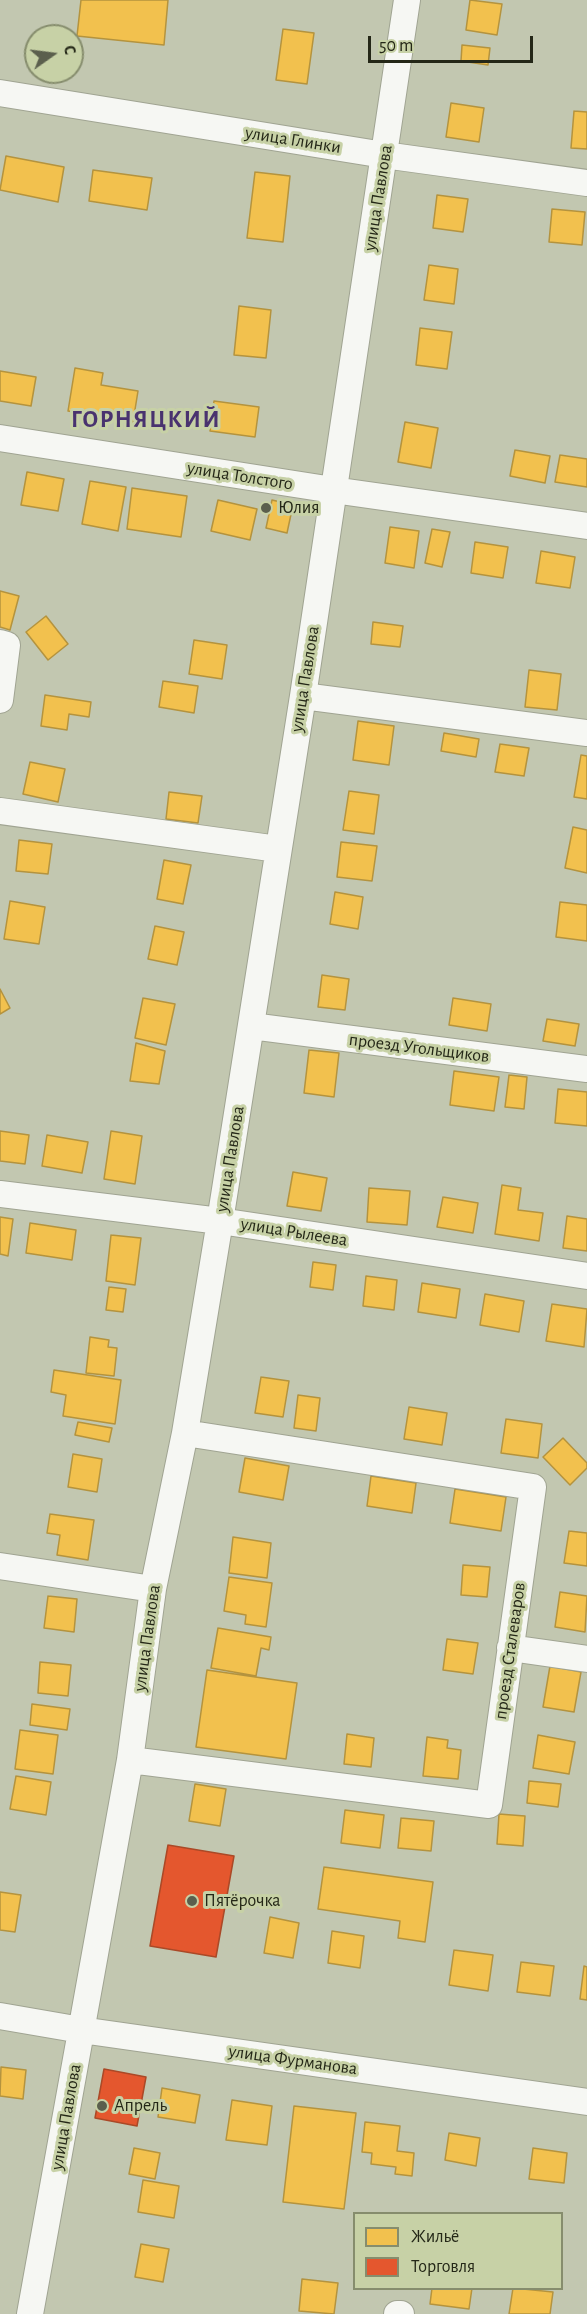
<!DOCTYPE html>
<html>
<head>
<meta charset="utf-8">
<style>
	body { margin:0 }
	#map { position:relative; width:587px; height:2314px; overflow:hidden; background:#c2c7b0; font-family:"Alegreya Sans",sans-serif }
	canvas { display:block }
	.legend { position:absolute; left:353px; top:2212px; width:210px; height:78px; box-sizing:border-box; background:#c7d1a6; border:2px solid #868d6d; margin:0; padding:8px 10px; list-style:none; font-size:18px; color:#242717 }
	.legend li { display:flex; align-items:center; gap:12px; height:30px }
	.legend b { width:30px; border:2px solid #868d6d }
	.north { position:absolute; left:24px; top:24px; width:60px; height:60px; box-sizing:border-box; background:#c7d1a6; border:2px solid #868d6d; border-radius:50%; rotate:76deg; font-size:16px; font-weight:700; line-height:24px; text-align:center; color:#242717 }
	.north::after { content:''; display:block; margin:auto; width:21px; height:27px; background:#5b5f4d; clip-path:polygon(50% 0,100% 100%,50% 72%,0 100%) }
	.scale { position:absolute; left:368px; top:36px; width:165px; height:27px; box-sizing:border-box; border:3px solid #242717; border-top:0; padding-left:8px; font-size:18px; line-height:21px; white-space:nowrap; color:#242717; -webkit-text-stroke:4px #c7d1a6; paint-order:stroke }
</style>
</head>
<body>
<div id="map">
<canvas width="587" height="2314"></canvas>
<ul class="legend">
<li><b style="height:16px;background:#f2c14e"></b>Жильё</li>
<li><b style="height:16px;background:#e4572e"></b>Торговля</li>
</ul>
<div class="north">С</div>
<div class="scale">50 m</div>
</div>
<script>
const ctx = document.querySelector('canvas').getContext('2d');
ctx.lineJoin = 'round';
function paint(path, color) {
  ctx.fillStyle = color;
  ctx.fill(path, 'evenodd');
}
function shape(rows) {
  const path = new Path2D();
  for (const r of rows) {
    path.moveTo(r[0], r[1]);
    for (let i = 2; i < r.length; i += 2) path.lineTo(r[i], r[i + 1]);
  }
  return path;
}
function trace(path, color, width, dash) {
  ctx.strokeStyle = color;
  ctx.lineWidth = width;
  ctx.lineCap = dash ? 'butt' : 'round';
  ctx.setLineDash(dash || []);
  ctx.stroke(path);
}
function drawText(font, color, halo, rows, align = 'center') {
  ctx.font = font + ' "Alegreya Sans",sans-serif';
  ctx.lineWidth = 6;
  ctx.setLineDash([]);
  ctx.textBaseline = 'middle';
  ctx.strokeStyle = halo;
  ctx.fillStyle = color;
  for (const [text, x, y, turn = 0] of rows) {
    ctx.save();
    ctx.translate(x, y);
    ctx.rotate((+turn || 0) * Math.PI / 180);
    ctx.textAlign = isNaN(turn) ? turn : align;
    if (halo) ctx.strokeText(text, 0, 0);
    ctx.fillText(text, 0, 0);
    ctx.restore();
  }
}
const homes = shape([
	[81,0,168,0,164,45,77,36,81,0],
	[470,0,502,4,497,35,466,30,470,0],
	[283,29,314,33,307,84,276,80,283,29],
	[462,45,490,48,488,65,461,61,462,45],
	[451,103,484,108,479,142,446,137,451,103],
	[574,111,587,112,587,149,571,148,574,111],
	[6,156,64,167,58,202,0,190,6,156],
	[93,170,152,178,147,210,89,201,93,170],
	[255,172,290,176,283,242,247,238,255,172],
	[437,195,468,199,463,232,433,228,437,195],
	[552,209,585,212,582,245,549,242,552,209],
	[429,265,458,269,454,304,424,300,429,265],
	[239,306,271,310,266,358,234,355,239,306],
	[420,328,452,332,447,369,416,365,420,328],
	[75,368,103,373,101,385,138,391,133,422,68,411,75,368],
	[0,371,36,377,31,406,0,401,0,371],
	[214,401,259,407,255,437,210,431,214,401],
	[405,422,438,428,431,468,398,462,405,422],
	[515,450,550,456,545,483,510,476,515,450],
	[560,455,587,459,587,487,555,482,560,455],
	[27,472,64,479,58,511,21,505,27,472],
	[90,481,126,487,118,531,82,524,90,481],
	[132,488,187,496,181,537,127,529,132,488],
	[218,500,257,509,250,540,211,531,218,500],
	[272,500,293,505,287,533,266,528,272,500],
	[390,527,419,531,414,568,385,563,390,527],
	[432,529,450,532,442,567,425,563,432,529],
	[475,542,508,547,503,578,471,573,475,542],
	[541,551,575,557,570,588,536,583,541,551],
	[0,591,19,596,10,630,0,627,0,591],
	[46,616,68,644,48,660,26,632,46,616],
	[373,622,403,626,400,647,371,644,373,622],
	[194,640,227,645,222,679,189,674,194,640],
	[529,670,561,674,557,710,525,707,529,670],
	[163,681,198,686,194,713,159,707,163,681],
	[45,695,91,702,89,717,69,714,67,730,41,726,45,695],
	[358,721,394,726,389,765,353,760,358,721],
	[444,733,479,739,476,757,441,751,444,733],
	[500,744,529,748,524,776,495,772,500,744],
	[581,755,587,756,587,799,574,797,581,755],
	[30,762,65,769,58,802,23,794,30,762],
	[349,791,379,795,374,834,343,830,349,791],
	[169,792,202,796,198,823,166,819,169,792],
	[573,827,587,830,587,873,565,868,573,827],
	[19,840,52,844,48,874,16,871,19,840],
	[341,842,377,846,372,881,337,877,341,842],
	[164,860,191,865,183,904,157,899,164,860],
	[335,892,363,897,358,929,330,924,335,892],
	[10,901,45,907,39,944,4,939,10,901],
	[560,902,587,905,587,941,556,937,560,902],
	[155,926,184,932,177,965,148,959,155,926],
	[322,975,349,979,345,1010,318,1007,322,975],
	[0,989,10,1008,0,1014,0,989],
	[143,998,175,1004,166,1045,135,1038,143,998],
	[453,998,491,1004,487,1031,449,1025,453,998],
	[547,1019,579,1024,575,1046,543,1041,547,1019],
	[136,1043,165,1051,159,1084,130,1081,136,1043],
	[309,1050,339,1053,334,1097,304,1093,309,1050],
	[454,1071,499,1077,494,1111,450,1105,454,1071],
	[509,1075,527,1077,524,1109,505,1107,509,1075],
	[558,1089,587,1092,587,1126,555,1123,558,1089],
	[0,1131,29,1135,25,1164,0,1161,0,1131],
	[111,1131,142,1136,135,1184,104,1179,111,1131],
	[47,1135,88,1142,82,1173,42,1166,47,1135],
	[293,1172,327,1178,321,1211,287,1206,293,1172],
	[502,1185,521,1188,518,1210,543,1213,539,1241,495,1234,502,1185],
	[369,1188,410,1191,407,1225,367,1222,369,1188],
	[443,1197,478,1203,473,1233,437,1227,443,1197],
	[567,1216,587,1219,587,1251,563,1248,567,1216],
	[0,1217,13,1219,8,1256,0,1254,0,1217],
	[30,1223,76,1230,72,1260,26,1253,30,1223],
	[111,1235,141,1238,135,1285,106,1281,111,1235],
	[313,1262,336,1265,333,1290,310,1287,313,1262],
	[366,1276,397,1280,394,1310,363,1306,366,1276],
	[422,1283,460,1289,456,1318,418,1312,422,1283],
	[109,1287,126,1289,123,1312,106,1310,109,1287],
	[485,1294,524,1301,519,1332,480,1325,485,1294],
	[552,1304,587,1309,584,1347,546,1341,552,1304],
	[90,1337,109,1340,108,1347,117,1348,114,1376,86,1373,90,1337],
	[54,1370,121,1380,115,1424,63,1416,66,1395,51,1392,54,1370],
	[261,1377,289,1381,283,1417,255,1413,261,1377],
	[298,1395,320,1398,316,1431,294,1428,298,1395],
	[409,1407,447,1413,442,1445,404,1439,409,1407],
	[506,1419,542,1424,538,1458,501,1453,506,1419],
	[78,1422,112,1428,109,1442,75,1435,78,1422],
	[563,1438,587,1463,587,1468,570,1485,543,1457,563,1438],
	[73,1454,102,1459,97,1492,68,1487,73,1454],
	[245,1458,289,1466,283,1500,239,1492,245,1458],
	[371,1476,416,1483,412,1513,367,1506,371,1476],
	[455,1489,506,1497,501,1531,450,1523,455,1489],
	[50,1514,94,1520,88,1560,57,1555,60,1535,47,1533,50,1514],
	[569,1531,587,1533,587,1566,564,1563,569,1531],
	[233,1537,271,1543,267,1578,229,1573,233,1537],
	[463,1565,490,1567,487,1597,461,1595,463,1565],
	[229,1577,272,1583,266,1627,245,1624,246,1615,224,1611,229,1577],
	[560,1592,587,1596,585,1632,555,1627,560,1592],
	[48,1596,77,1599,74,1632,44,1628,48,1596],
	[218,1628,271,1637,269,1650,261,1648,256,1676,211,1668,218,1628],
	[447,1639,478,1643,473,1674,443,1670,447,1639],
	[40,1662,71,1665,68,1696,38,1693,40,1662],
	[550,1666,581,1672,574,1712,543,1707,550,1666],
	[207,1670,297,1683,286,1759,196,1747,207,1670],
	[32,1704,70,1709,67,1730,30,1725,32,1704],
	[20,1730,58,1735,53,1774,15,1769,20,1730],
	[347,1734,374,1738,371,1767,344,1764,347,1734],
	[538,1735,575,1742,569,1774,533,1768,538,1735],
	[427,1737,448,1740,447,1748,461,1750,458,1779,423,1776,427,1737],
	[16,1776,51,1782,46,1815,10,1809,16,1776],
	[529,1781,561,1784,558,1807,527,1803,529,1781],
	[195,1784,226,1789,220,1826,189,1821,195,1784],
	[345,1810,384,1815,380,1848,341,1843,345,1810],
	[499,1814,525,1816,523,1846,497,1844,499,1814],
	[401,1818,434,1821,431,1851,398,1848,401,1818],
	[324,1867,433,1882,425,1942,398,1938,400,1921,318,1909,324,1867],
	[0,1892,21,1895,15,1932,0,1930,0,1892],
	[270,1917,299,1923,293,1958,264,1953,270,1917],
	[332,1931,364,1936,360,1968,328,1963,332,1931],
	[454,1950,493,1955,488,1991,449,1985,454,1950],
	[521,1962,554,1966,550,1996,517,1992,521,1962],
	[584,1966,587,1967,587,2000,580,1999,584,1966],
	[1,2067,26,2070,23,2099,0,2096,1,2067],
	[162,2088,200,2095,195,2123,158,2117,162,2088],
	[232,2100,272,2106,267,2145,226,2140,232,2100],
	[294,2106,356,2113,344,2209,283,2202,294,2106],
	[365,2122,400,2126,397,2151,414,2153,412,2176,395,2174,396,2167,371,2164,372,2153,362,2152,365,2122],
	[449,2133,480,2138,476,2166,445,2160,449,2133],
	[134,2148,160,2153,155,2179,129,2174,134,2148],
	[533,2148,567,2153,564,2183,529,2179,533,2148],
	[143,2180,179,2186,174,2218,138,2212,143,2180],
	[141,2244,169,2249,163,2282,135,2277,141,2244],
	[302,2279,338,2283,334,2314,299,2311,302,2279],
	[432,2288,472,2288,469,2309,430,2304,432,2288],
	[513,2288,553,2292,550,2314,509,2314,513,2288]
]);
const shops = shape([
	[168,1845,234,1856,216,1957,150,1946,168,1845],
	[104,2069,146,2077,137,2126,95,2118,104,2069]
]);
const minor = shape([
	[0,93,384,155,587,183],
	[0,438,333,490,587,526],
	[0,643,7,645,0,700],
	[303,696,587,733],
	[0,811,278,849],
	[251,1026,587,1069],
	[0,1194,220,1221,587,1276],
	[0,1566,153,1589],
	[510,1648,587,1659],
	[130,1760,489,1805,533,1487,185,1433],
	[0,2016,81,2030,587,2102],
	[30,2314,130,1760,153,1589,185,1433,220,1221,303,696,407,0],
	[397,2314,401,2314]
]);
const markers = [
	[266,508,6,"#5b5f4d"],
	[192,1901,6,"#5b5f4d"],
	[102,2106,6,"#5b5f4d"]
];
const streetNames = [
	["улица Глинки",293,140,9],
	["улица Павлова",378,198,-81],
	["улица Толстого",240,476,9],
	["улица Павлова",305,679,-81],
	["проезд Угольщиков",419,1048,7],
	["улица Павлова",230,1159,-81],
	["улица Рылеева",294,1232,9],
	["улица Павлова",147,1638,-82],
	["проезд Сталеваров",510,1651,-82],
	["улица Фурманова",293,2060,8],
	["улица Павлова",66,2117,-80]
];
const poiNames = [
	["Юлия",278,508],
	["Пятёрочка",204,1901],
	["Апрель",114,2106]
];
const districtNames = [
	["ГОРНЯЦКИЙ",146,420]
];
paint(homes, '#f2c14e');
trace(homes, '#b4933e', 1.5);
paint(shops, '#e4572e');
trace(shops, '#aa4927', 1.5);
trace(minor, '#a0a492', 28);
trace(minor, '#f6f7f3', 26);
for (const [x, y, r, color] of markers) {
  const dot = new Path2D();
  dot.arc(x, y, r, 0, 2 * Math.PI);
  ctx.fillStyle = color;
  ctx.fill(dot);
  trace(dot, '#c7d1a6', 2);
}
drawText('18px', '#242717', '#c7d1a6', streetNames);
drawText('18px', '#242717', '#c7d1a6', poiNames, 'left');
ctx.letterSpacing = '1.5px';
drawText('bold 24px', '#49336f', '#c7d1a6', districtNames);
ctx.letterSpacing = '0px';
</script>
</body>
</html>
